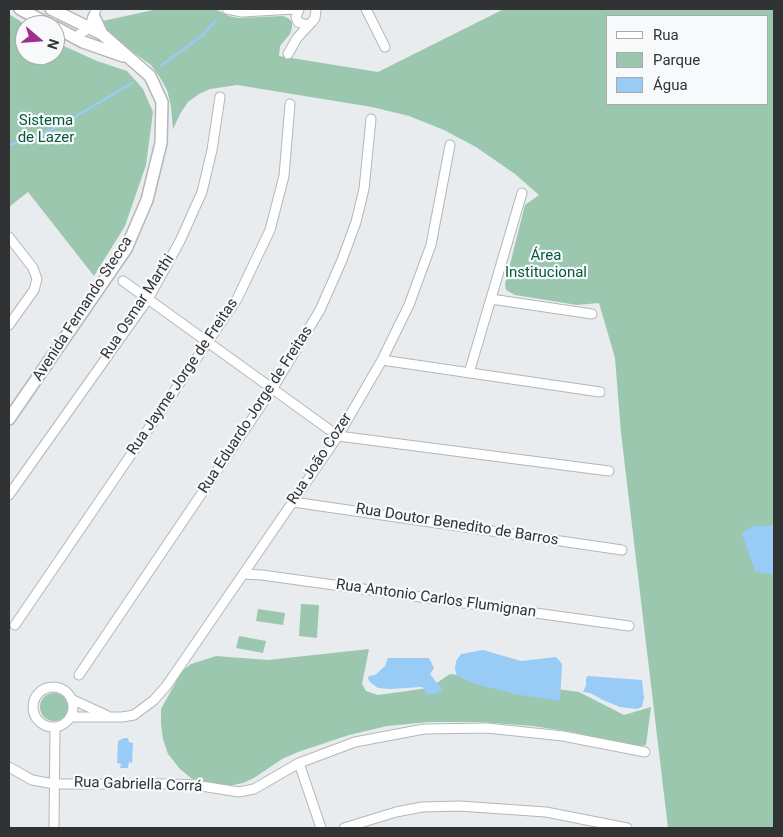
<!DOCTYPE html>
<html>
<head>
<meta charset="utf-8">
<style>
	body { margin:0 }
	#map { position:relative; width:783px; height:837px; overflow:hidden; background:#e9ecee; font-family:Roboto,sans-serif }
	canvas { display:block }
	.frame { position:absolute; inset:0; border:10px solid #313233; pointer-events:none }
	.legend { position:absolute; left:606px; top:15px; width:162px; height:90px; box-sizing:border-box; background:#f7f9fb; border:1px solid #a8a9ab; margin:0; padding:6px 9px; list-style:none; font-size:15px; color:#313233 }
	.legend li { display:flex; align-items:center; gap:10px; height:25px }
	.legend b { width:25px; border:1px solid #a8a9ab }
	.north { position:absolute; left:15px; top:15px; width:50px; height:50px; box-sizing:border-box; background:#f7f9fb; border:1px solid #a8a9ab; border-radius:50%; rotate:108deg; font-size:14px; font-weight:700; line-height:20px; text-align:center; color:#313233 }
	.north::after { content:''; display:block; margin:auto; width:18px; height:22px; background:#a02f8c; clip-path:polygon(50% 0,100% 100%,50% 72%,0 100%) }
</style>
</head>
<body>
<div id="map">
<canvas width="783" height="837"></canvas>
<div class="frame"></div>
<ul class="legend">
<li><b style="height:6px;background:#fff"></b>Rua</li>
<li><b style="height:14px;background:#9bc7af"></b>Parque</li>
<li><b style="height:14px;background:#99cbf7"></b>Água</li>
</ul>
<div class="north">N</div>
</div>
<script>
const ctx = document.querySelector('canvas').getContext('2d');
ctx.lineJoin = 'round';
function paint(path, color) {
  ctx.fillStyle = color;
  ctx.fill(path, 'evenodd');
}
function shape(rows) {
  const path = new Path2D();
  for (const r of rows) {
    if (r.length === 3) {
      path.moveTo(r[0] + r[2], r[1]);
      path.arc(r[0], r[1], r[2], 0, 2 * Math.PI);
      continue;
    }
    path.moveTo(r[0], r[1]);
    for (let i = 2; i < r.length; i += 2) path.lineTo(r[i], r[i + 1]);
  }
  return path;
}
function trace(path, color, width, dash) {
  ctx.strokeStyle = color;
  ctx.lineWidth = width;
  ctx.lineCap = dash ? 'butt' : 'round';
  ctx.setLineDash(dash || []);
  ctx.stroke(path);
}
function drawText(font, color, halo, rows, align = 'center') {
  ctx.font = font + ' Roboto,sans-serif';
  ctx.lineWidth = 4.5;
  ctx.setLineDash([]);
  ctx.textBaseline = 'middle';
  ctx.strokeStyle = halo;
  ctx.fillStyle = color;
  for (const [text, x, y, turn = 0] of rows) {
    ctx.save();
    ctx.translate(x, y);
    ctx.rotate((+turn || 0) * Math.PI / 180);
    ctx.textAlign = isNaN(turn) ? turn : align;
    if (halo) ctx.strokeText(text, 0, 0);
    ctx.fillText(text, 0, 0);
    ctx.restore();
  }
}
const green = shape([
	[158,9,215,9,229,16,238,18,283,16,288,18,292,22,292,28,290,34,280,46,279,56,378,72,504,9,774,9,774,828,668,828,621,433,615,358,599,303,577,305,515,295,506,290,505,284,525,205,539,195,515,174,476,147,444,130,409,116,372,107,237,85,210,89,199,94,188,102,180,114,173,129,171,106,167,90,159,76,151,65,109,35,98,22],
	[607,16,767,16,767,104,607,104],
	[9,14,26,25,25,25,25,55,55,55,55,42,97,61,127,71,143,89,153,112,146,165,125,226,94,276,28,192,9,207],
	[301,604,319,605,317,638,299,636],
	[258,609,285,613,283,625,256,621],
	[239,636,266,641,263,653,236,648],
	[369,649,362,684,366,691,378,695,429,688,450,674,579,692,624,715,651,707,646,745,638,747,572,732,533,726,479,722,429,722,387,726,349,735,298,752,282,759,254,778,243,783,228,786,192,779,180,769,168,754,163,739,161,724,161,709,182,671,191,664,216,656,268,660],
	[54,707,14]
]);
const water = shape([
	[774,524,774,575,755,571,742,534,752,526,767,526],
	[483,650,521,661,556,657,562,664,560,701,514,694,472,683,457,676,455,669,456,661,461,654],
	[388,658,429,658,434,668,430,674,442,689,438,693,428,695,422,687,390,689,378,688,371,683,368,679,369,676,375,675,385,666],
	[588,676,642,680,644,698,642,707,637,709,620,707,603,700,590,693,583,692,586,685,586,678],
	[124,738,128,738,129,742,133,743,132,763,129,762,128,768,120,768,121,764,117,763,118,741]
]);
const stream = shape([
	[162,65,203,35,216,20],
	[9,145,37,137,63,124,132,83]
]);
const minor = shape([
	[227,9,242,12,294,9],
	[299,9,296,17,298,22,303,24,308,25,312,22,315,18,316,9],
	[366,9,385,47],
	[74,38,89,28,96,9],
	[288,54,297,38,310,24],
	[9,237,33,268,37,279,34,290,9,325],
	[123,281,338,436,609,471],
	[491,299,592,314],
	[382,360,600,392],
	[469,373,522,193],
	[9,495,148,299,180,241,202,192,212,150,220,97],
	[293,502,622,550],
	[243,574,262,575,629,626],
	[15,625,237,299,270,230,284,176,290,104],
	[79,675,273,388,320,310,342,260,356,222,364,189,371,119],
	[53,707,20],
	[71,699,106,715],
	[70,717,122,717,134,715,154,700,167,685,338,436,382,360,409,305,431,245,450,145],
	[299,763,321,828],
	[9,767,32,780,54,784,173,784,195,785,239,792,254,789,299,763,355,742,424,729,487,728,563,736,645,752],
	[54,828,55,727],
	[344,828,396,812,422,807,459,806,546,812,627,828]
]);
const tertiary = shape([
	[20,9,50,25],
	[94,17,102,34],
	[55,27,83,42,123,56],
	[9,419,126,249,147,200,161,143,162,102,150,76,102,34,51,9]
]);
const parkNames = [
	["Sistema",46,121],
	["de Lazer",46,138],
	["Área",546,256],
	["Institucional",546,273]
];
const streetNames = [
	["Rua Osmar Marthi",138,307,-57],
	["Avenida Fernando Stecca",83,309,-57],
	["Rua Jayme Jorge de Freitas",183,377,-56],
	["Rua Eduardo Jorge de Freitas",256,410,-57],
	["Rua João Cozer",320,459,-57],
	["Rua Doutor Benedito de Barros",457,525,9],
	["Rua Antonio Carlos Flumignan",436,599,8],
	["Rua Gabriella Corrá",138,785,2]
];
paint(green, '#9bc7af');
paint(water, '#99cbf7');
trace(stream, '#99cbf7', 2.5);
trace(minor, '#b4b6b8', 11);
trace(tertiary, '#b4b6b8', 14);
trace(minor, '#fff', 9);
trace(tertiary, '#fff', 11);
drawText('15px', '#055a3c', '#f7f9fb', parkNames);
drawText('15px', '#313233', '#f7f9fb', streetNames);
</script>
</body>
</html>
